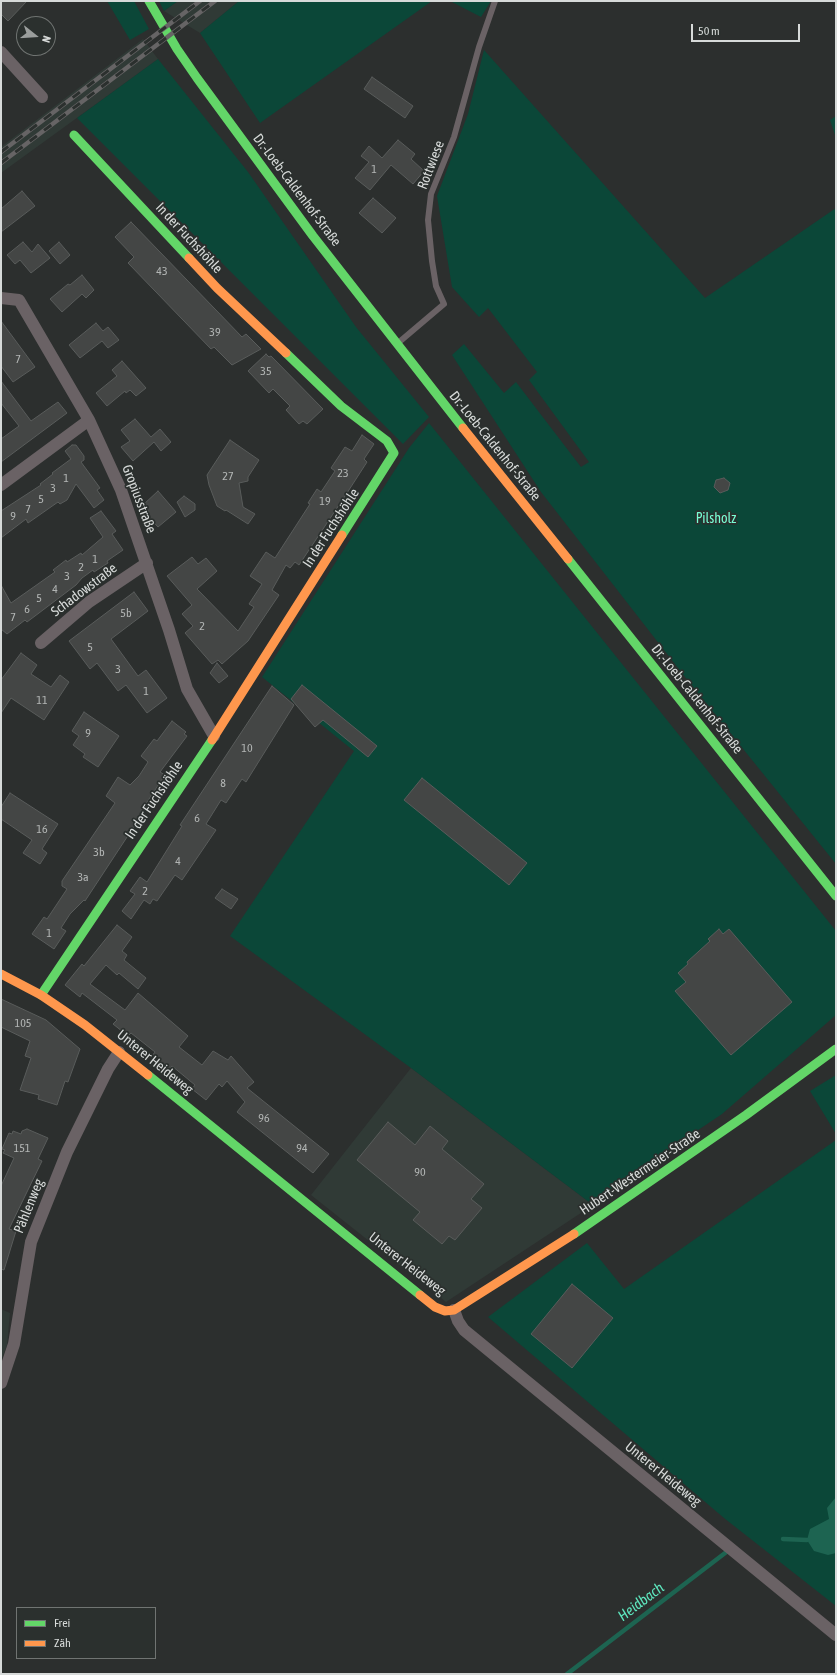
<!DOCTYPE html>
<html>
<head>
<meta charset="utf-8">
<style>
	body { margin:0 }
	#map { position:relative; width:837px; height:1675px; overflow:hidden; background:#2c2f2e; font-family:"Asap Condensed",sans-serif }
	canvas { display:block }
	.frame { position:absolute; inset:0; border:2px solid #d7dad9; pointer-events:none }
	.legend { position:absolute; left:16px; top:1607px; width:140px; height:52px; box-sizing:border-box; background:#2b302e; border:1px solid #707472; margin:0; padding:5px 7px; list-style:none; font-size:12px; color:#d7dad9 }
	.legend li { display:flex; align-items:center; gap:8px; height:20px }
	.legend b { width:20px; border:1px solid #707472 }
	.north { position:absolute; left:16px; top:16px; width:40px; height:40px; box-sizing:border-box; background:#2b302e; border:1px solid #707472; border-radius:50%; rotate:107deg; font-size:11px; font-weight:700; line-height:16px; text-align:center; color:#d7dad9 }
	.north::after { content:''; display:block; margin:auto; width:14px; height:18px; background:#9b9e9d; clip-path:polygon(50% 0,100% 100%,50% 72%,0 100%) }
	.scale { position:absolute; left:691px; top:24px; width:109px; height:18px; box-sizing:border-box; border:2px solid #d7dad9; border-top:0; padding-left:5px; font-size:12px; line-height:14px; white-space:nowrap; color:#d7dad9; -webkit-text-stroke:3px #2b302e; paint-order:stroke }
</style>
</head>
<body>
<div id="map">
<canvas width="837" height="1675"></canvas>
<div class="frame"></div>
<ul class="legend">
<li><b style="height:5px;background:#63d668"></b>Frei</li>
<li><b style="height:5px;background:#ff974d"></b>Zäh</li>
</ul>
<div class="north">N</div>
<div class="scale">50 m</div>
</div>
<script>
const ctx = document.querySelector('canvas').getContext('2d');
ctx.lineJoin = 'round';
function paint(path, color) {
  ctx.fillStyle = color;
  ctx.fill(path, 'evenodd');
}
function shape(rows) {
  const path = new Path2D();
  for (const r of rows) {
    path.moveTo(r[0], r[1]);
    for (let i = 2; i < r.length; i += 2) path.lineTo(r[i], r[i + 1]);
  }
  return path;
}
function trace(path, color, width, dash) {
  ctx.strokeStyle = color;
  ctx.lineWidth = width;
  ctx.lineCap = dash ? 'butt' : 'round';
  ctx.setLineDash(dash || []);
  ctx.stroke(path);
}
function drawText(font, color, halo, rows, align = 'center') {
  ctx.font = font + ' "Asap Condensed",sans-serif';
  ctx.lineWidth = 3.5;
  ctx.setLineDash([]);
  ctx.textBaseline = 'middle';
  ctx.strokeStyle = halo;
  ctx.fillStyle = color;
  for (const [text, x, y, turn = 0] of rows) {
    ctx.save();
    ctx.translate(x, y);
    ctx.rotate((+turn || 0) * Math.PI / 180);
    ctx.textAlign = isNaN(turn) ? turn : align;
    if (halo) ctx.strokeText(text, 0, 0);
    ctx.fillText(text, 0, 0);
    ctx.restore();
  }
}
const built = shape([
	[178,1,239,1,200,33,164,11],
	[143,39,158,59,1,173,1,147],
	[411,1068,593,1205,446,1302,311,1195],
	[1,1309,10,1313,7,1345,1,1361]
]);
const green = shape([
	[107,1,134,1,149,29,130,40],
	[159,1,178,1,164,11],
	[239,1,432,1,260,123,200,33],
	[450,1,491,1,481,17],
	[484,50,705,298,836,208,836,864,685,677,541,492,452,355,464,344,504,393,516,382,581,467,589,462,529,380,537,372,488,308,479,317,452,287,437,196,468,114],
	[158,59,248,172,356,327,429,417,403,444,77,118],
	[836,116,836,138,830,120],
	[429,423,836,931,836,1015,722,1114,609,1190,593,1205,411,1068,230,936,354,751,262,677,409,448],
	[836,1075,836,1134,810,1091],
	[836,1140,836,1606,724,1518,488,1317,587,1243,624,1289]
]);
const water = shape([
	[836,1497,836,1553,828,1555,814,1551,807,1540,810,1529,829,1519,827,1508]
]);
const stream = shape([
	[783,1539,807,1540],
	[567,1674,729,1550]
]);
const building = shape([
	[1,1,27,1,8,21,1,14,1,1],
	[372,77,413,106,405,118,364,89,372,77],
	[398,140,415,154,411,159,424,171,413,184,391,165,370,190,355,178,369,162,361,156,369,146,382,158,398,140],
	[22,191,35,206,1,232,1,209,22,191],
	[373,198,396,218,382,233,359,213,373,198],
	[131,222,242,337,246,334,261,349,232,365,214,347,211,349,128,263,134,257,115,237,131,222],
	[23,242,32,252,38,244,50,258,31,273,20,260,15,264,7,255,23,242],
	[59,242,70,255,60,264,49,251,59,242],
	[82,275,94,290,86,298,82,294,62,312,50,299,68,284,70,285,82,275],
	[1,321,35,367,13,382,1,366,1,321],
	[96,323,103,331,108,327,119,340,108,348,102,341,80,358,69,345,96,323],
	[266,354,269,357,271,356,323,409,307,424,303,421,299,424,286,410,290,406,273,389,269,393,248,371,266,354],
	[122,361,146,388,136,396,130,390,126,393,125,391,107,406,96,393,117,376,112,370,122,361],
	[1,381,31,421,58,402,67,413,1,462,1,439,19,426,1,403,1,381],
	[135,419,151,437,160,429,171,442,161,451,154,442,133,461,121,447,130,441,121,430,135,419],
	[362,435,374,444,364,459,367,462,347,493,299,565,295,562,290,568,286,565,272,590,279,595,248,641,222,664,218,660,212,664,185,633,193,626,182,614,192,605,167,576,192,557,198,564,206,558,217,571,197,589,238,631,254,607,249,604,262,584,250,576,266,552,275,558,310,504,308,503,317,489,321,492,335,471,331,468,345,447,352,451,362,435],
	[230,440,259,460,248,477,248,481,239,483,243,507,255,514,248,524,226,510,225,511,217,506,209,485,207,475,230,440],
	[72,445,76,445,84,456,84,460,81,462,100,488,97,490,104,500,94,508,76,484,67,500,60,504,58,502,28,523,26,519,1,538,1,511,41,485,40,484,53,474,52,473,71,459,65,451,72,445],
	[724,478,730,483,728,490,720,493,714,487,716,480,724,478],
	[158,491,176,512,158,527,146,514,149,511,143,505,158,491],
	[184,496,195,504,195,510,185,517,177,502,184,496],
	[101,511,116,531,112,534,123,550,107,561,108,563,94,572,93,570,82,578,76,585,39,613,27,622,25,620,7,634,1,629,1,585,11,603,55,572,53,570,66,560,67,562,81,553,82,555,103,537,90,518,101,511],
	[134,592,148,611,111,639,138,676,146,670,167,698,147,713,126,685,118,691,97,663,90,669,69,641,134,592],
	[21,653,37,665,31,674,51,687,60,675,69,682,44,720,11,698,1,713,1,680,21,653],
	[217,663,228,676,219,683,210,673,217,663],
	[302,685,377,746,368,757,323,720,315,727,291,699,302,685],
	[272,686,294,705,246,782,242,779,226,803,221,800,206,824,216,830,182,880,175,875,157,901,153,899,150,904,144,900,131,919,122,911,135,894,130,891,140,877,147,882,182,826,180,825,272,686],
	[84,712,119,736,98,767,83,757,85,754,73,745,79,736,72,731,84,712],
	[172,721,186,732,184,734,187,736,160,772,165,775,141,811,144,812,131,831,85,901,84,900,70,914,61,928,66,931,54,949,32,934,44,917,47,919,67,889,62,886,62,881,115,803,106,796,118,777,130,785,139,776,148,762,141,756,154,739,157,741,172,721],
	[422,778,527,863,509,885,404,800,422,778],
	[10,793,58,824,42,849,47,853,40,864,23,853,32,840,1,819,1,807,10,793],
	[222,889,238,899,231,909,215,898,222,889],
	[117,925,132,937,122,951,127,955,124,960,146,978,138,989,119,973,117,975,106,965,90,984,125,1010,138,993,188,1036,179,1047,202,1065,213,1051,228,1060,231,1056,254,1082,247,1088,329,1154,313,1173,237,1112,245,1102,227,1081,222,1087,219,1084,206,1100,192,1089,195,1085,172,1066,169,1070,164,1066,152,1056,155,1052,131,1033,128,1036,113,1024,117,1020,82,993,80,997,65,985,82,964,84,966,117,925],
	[719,929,723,934,729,929,792,1002,731,1055,675,991,686,982,678,973,688,964,687,962,710,941,708,939,719,929],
	[1,999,46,1020,80,1049,68,1082,65,1081,57,1105,38,1099,39,1095,20,1090,31,1058,25,1056,30,1041,1,1027,1,999],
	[388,1122,415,1145,430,1126,448,1141,442,1149,484,1184,471,1199,482,1208,455,1240,449,1236,442,1244,413,1220,420,1212,357,1160,388,1122],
	[27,1129,48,1138,38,1159,42,1161,9,1229,16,1231,4,1270,1,1269,1,1186,14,1158,3,1153,5,1150,2,1149,9,1133,12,1134,13,1131,21,1134,22,1131,27,1129],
	[572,1284,613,1318,572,1368,531,1334,572,1284]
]);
const lane = shape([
	[398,343,444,304,436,286,432,261,428,220,431,194,454,137,479,47,495,1]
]);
const street = shape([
	[1,52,42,97],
	[1,298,19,300,89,420,121,490,169,630,187,689,214,736],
	[1,485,89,420],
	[41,643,89,602,147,563],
	[454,1310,458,1321,464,1330,836,1635],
	[1,1383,14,1344,31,1242,67,1152,108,1069,119,1052]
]);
const fast = shape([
	[149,1,177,49,197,78,313,236,463,428],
	[74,135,189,258],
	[286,353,341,406,387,441,394,453,342,535],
	[568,559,836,896],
	[41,995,212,740],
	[148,1075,420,1295],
	[574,1234,746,1115,836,1049]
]);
const slow = shape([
	[189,258,217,288,286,353],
	[463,428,568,559],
	[212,740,342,535],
	[1,974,41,995,85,1025,148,1075],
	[420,1295,435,1307,445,1311,454,1310,574,1234]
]);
const rail = shape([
	[1,152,200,1],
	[1,163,215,1]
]);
const numberNames = [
	["1",374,169],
	["43",162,271],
	["39",215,332],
	["7",18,359],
	["35",266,371],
	["23",343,473],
	["27",228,476],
	["1",66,478],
	["3",53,488],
	["5",41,499],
	["19",325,501],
	["7",28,509],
	["9",13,516],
	["1",95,559],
	["2",81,567],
	["3",67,576],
	["4",55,589],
	["5",39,598],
	["6",27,609],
	["5b",126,613],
	["7",13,617],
	["2",202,626],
	["5",90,647],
	["3",118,669],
	["1",146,691],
	["11",42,700],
	["9",88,733],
	["10",247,748],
	["8",223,783],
	["6",197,818],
	["16",42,829],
	["3b",99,852],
	["4",178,861],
	["3a",83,877],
	["2",145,891],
	["1",49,933],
	["105",23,1023],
	["96",264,1118],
	["151",22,1148],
	["94",302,1148],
	["90",420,1172]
];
const streetNames = [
	["Rottwiese",431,165,-69],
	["Dr.-Loeb-Caldenhof-Straße",297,190,53],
	["In der Fuchshöhle",189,238,47],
	["Dr.-Loeb-Caldenhof-Straße",495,446,51],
	["Gropiusstraße",139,499,69],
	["In der Fuchshöhle",331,528,-57],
	["Schadowstraße",84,590,-37],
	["Dr.-Loeb-Caldenhof-Straße",697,699,51],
	["In der Fuchshöhle",154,800,-56],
	["Unterer Heideweg",155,1062,39],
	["Hubert-Westermeier-Straße",640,1172,-34],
	["Pählenweg",29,1206,-68],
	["Unterer Heideweg",407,1264,38],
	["Unterer Heideweg",663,1474,39]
];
const parkNames = [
	["Pilsholz",716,519]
];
const waterNames = [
	["Heidbach",641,1602,-37]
];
paint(built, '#303a36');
paint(green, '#0b4738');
paint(water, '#1d6451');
trace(stream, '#1d6451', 4.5);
paint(building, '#444645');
trace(building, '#595c5b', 1);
trace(lane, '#6a6265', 6);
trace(street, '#6a6265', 12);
trace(fast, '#63d668', 9);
trace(slow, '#ff974d', 9);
trace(rail, '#666465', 4.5);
trace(rail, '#2b302e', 3, [9]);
drawText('12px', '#b2b5b4', null, numberNames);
drawText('14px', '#d7dad9', '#2b302e', streetNames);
drawText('14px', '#78fed5', '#2b302e', parkNames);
drawText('italic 15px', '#5ee6be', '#2b302e', waterNames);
</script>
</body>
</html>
